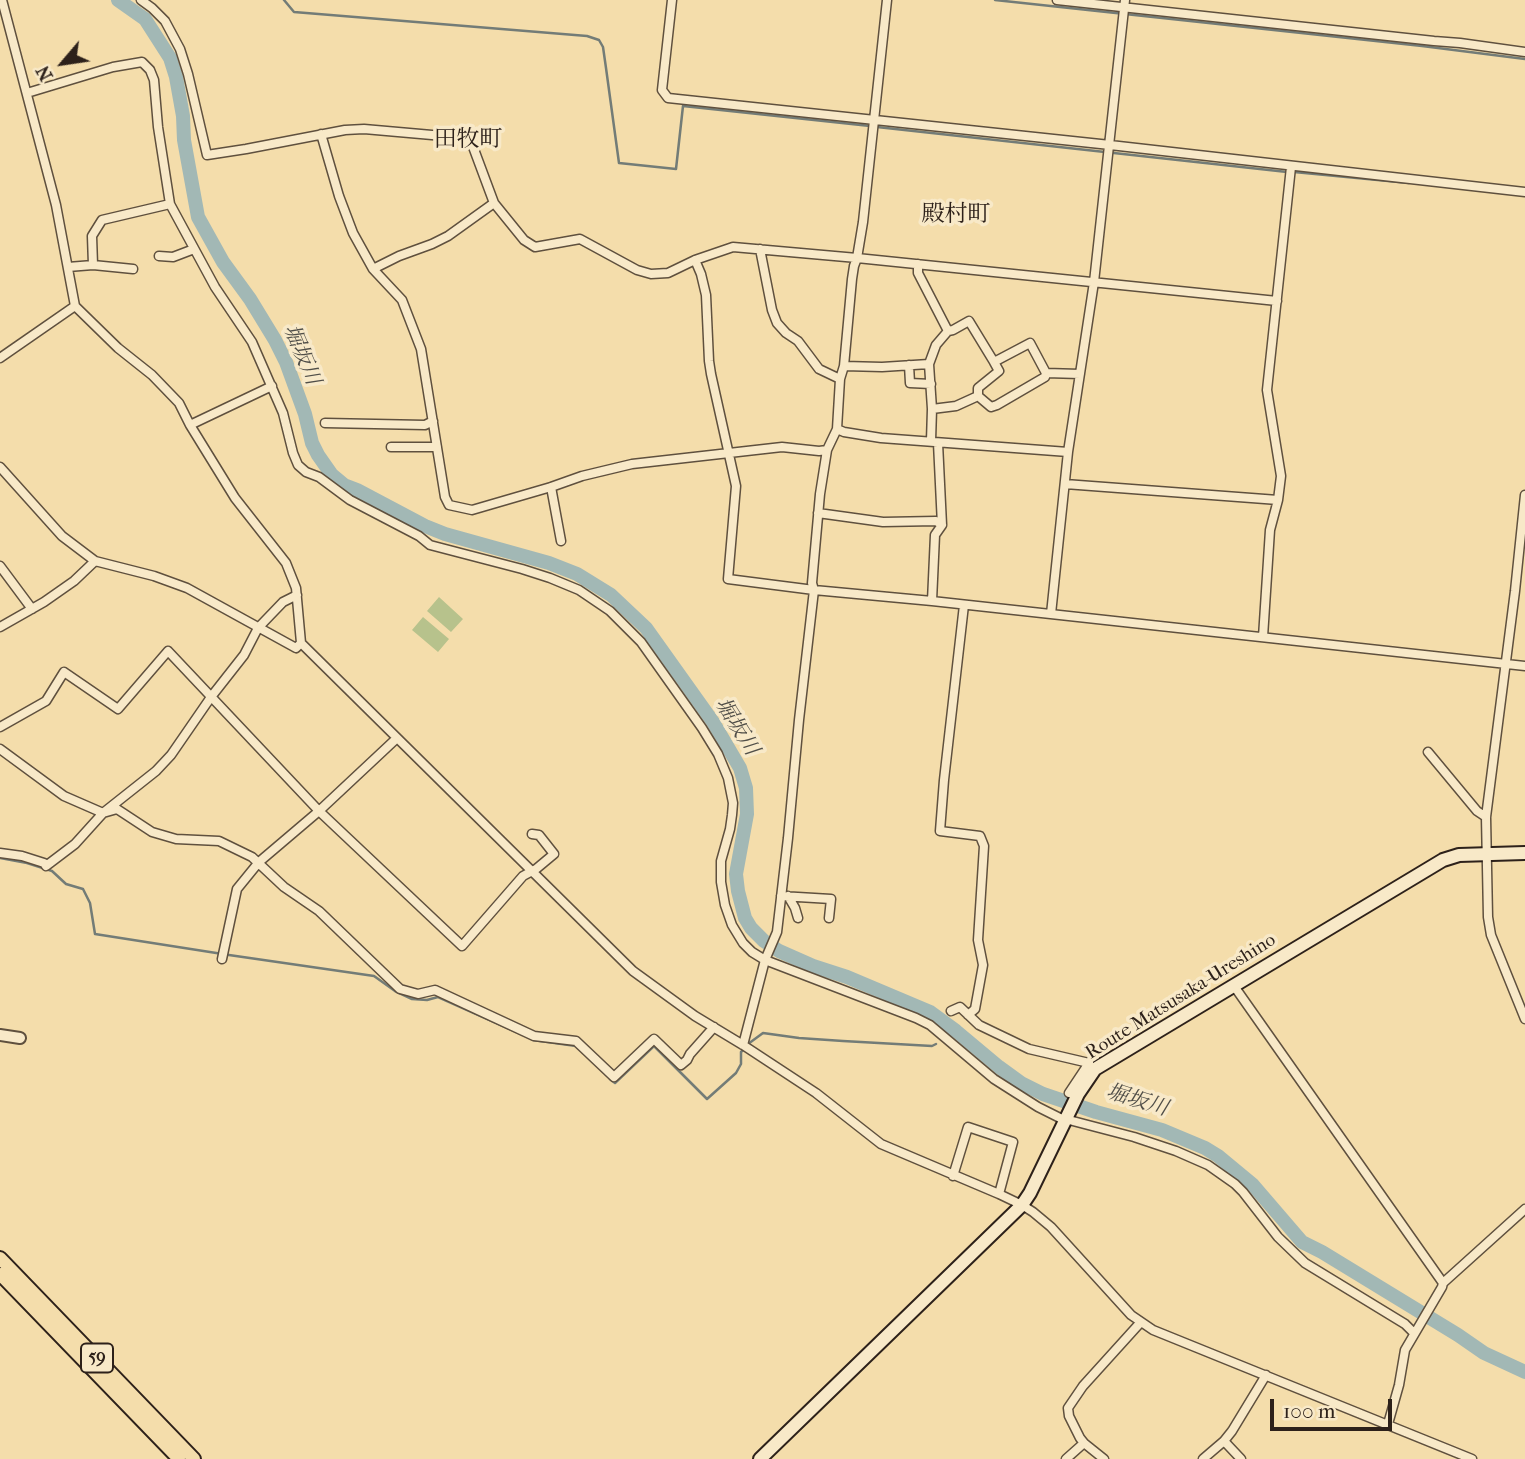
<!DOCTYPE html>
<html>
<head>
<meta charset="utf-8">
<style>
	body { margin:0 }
	#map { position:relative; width:1525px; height:1459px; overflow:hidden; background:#f4ddab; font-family:"IM FELL French Canon",serif }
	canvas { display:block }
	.north { position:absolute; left:28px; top:28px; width:70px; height:70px; -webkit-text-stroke:5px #f8e9c8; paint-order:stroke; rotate:241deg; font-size:19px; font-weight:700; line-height:28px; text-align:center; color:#2d211a }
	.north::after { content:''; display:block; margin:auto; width:24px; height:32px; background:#2d211a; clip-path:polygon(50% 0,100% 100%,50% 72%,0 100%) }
	.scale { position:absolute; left:1270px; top:1399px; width:122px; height:32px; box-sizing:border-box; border:4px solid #2d211a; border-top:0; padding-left:9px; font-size:21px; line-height:24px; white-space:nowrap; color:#2d211a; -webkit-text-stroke:5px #f8e9c8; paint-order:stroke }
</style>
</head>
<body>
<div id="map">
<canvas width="1525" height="1459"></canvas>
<div class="north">N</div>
<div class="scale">100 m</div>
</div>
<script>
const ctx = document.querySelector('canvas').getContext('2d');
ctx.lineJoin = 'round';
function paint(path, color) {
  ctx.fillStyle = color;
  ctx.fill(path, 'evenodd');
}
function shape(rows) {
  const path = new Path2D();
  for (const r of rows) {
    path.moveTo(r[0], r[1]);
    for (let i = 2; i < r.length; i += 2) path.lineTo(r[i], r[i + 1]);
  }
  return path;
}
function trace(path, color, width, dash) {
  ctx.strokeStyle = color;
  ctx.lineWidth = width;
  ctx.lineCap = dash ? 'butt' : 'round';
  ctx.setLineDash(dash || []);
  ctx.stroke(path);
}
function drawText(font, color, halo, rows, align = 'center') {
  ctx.font = font + ' "IM FELL French Canon","Noto Serif JP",serif';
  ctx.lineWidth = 7;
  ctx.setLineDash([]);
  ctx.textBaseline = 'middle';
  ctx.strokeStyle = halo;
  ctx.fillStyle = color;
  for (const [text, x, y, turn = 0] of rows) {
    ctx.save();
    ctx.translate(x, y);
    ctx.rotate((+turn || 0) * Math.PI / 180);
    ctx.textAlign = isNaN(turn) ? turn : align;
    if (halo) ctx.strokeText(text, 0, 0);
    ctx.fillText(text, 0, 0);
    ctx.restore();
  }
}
const green = shape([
	[439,597,463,619,451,632,427,611],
	[423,617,449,639,438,652,412,630]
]);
const stream = shape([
	[284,0,294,12,587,36,599,40,603,47,606,68,619,163,676,169,683,106,870,126],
	[995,0,1422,46,1525,59],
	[877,127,1287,172],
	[1294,172,1409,183],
	[0,858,27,863,52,871,66,884,83,889,90,903,95,934,229,955,374,976,395,991,412,999,427,1000,438,997,521,1034],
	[533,1040,576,1046,578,1048],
	[748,1044,763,1033,799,1038,843,1041,932,1046,936,1044],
	[610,1079,615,1083,654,1046,707,1099,736,1073,741,1064,741,1052,744,1049]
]);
const river = shape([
	[118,0,145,19,170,58,176,77,183,116,184,140,198,217,223,262,250,299,275,340,286,362,305,414,312,443,318,455,332,475,344,485,357,490,425,526,445,534,549,563,577,574,611,595,646,628,713,722,740,768,746,788,747,814,736,874,738,891,745,918,751,928,764,941,779,951,813,966,847,977,930,1012,956,1031,999,1067,1021,1083,1043,1094,1096,1112,1162,1130,1205,1148,1218,1156,1253,1185,1302,1242,1322,1252,1458,1335,1484,1353,1525,1372]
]);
const minor = shape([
	[2,0,56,205,75,306,118,348,152,375,179,403,190,425,235,498,286,563,296,588,301,643,633,971,695,1016,743,1045,816,1093,881,1144,999,1194,1022,1205,1033,1212,1051,1227,1131,1315,1153,1330,1472,1459],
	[141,0,152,8,165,21,180,49,188,74,207,155,246,149,345,130,364,129,466,138,472,144,494,203,524,240,535,247,580,239,637,270,651,274,668,273,695,260,733,247,857,258,1277,301],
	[672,0,662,90,668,98,1110,145,1525,192],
	[1057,0,1434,41,1460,43,1525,52],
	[27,93,113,67,142,62,150,70,154,80,158,127,170,204,215,287,252,342,283,413,293,453,298,465,306,472,319,477,350,500,419,536,430,545,522,569,550,578,579,590,610,611,641,642,702,728,718,754,728,778,733,803,732,815,730,829,721,861,721,882,725,905,732,925,743,943,752,952,765,960,916,1018,930,1025,994,1079,1038,1107,1064,1120,1069,1120,1134,1137,1176,1151,1208,1165,1235,1184,1243,1192,1278,1237,1305,1263,1405,1324,1414,1333],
	[321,134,339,196,353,233,373,269,402,300,421,349,445,497,449,505,472,510,551,487,582,476,632,464,782,447,819,451,827,450],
	[760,249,772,310,777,323,786,333,798,341,819,369,840,379],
	[159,256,173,257,194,249],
	[695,260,701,274,706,295,709,361,711,374,736,486,728,579,814,590,932,601,1525,666],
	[918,264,918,273,948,331,936,345,929,364,932,409,931,441],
	[93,265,133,269],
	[68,267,93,265,92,236,102,220,170,204],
	[373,269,399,256,432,244,448,236,494,203],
	[948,331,953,330,969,321,994,362,1030,343,1046,373,1080,374],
	[0,358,75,306],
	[909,365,910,383,931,384],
	[844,366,882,367,929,364],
	[978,396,978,388,999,371,994,362],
	[932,409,956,406,978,396,991,407,997,405,1045,377,1046,373],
	[325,423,425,425,433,421],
	[190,425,272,386],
	[837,429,844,432,881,438,1068,452],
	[391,447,437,447],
	[0,467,62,536,95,561,154,576,187,588,296,648,301,643],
	[1065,484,1278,500],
	[551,487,561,541],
	[1525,495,1515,591,1486,817,1488,917,1491,935,1525,1019],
	[818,513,883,522,936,521,942,525],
	[0,566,32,609],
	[932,601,935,535,942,525,938,443],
	[964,605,944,780,940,831,980,836,984,846,978,940,983,965,975,1009,968,1015],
	[1051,614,1068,452,1094,282,1125,0],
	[0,627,44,602,74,581,95,561],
	[1263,637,1270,530,1278,500,1281,476,1267,390,1291,167],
	[0,727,46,701,64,672,118,709,168,651,319,811,462,946,523,876,536,869,554,854,539,835,532,834],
	[0,749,64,796,103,813,117,809,152,832,176,839,219,841,252,857,284,887,319,911,400,989,418,994,435,990,534,1036,576,1041,614,1077,654,1039,681,1065,687,1060,690,1054,714,1027],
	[1428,752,1477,811,1486,817],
	[0,853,22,856,44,863,46,866,75,844,103,813,156,771,171,755,211,697,244,655,258,628,283,602,297,595],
	[781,896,831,899,829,918],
	[788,896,795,908,798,918],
	[222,959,237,889,259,862,319,811,397,738],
	[1234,986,1443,1283],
	[951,1011,960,1007,979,1025,1029,1049,1089,1063,1069,1093,1078,1094],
	[743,1045,765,960,777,932,788,838,799,720,814,590,812,583,820,494,827,450,837,429,840,379,844,366,852,279,854,266,857,258,863,222,887,0],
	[953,1176,968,1127,1013,1142,999,1194],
	[1388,1424,1399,1385,1405,1350,1442,1287,1443,1283,1525,1209],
	[1224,1441,1241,1459],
	[1066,1459,1084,1443],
	[1104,1459,1084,1443,1080,1438,1069,1416,1068,1408,1083,1386,1140,1323],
	[1203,1459,1224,1441,1232,1431,1266,1375]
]);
const tertiary = shape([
	[0,1035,20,1038]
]);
const secondary = shape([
	[760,1459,1022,1205,1030,1193,1078,1094,1095,1069,1443,860,1459,855,1525,853]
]);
const primary = shape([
	[0,1258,194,1459],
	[0,1274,179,1459]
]);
const shields = [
	[97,1358,32]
];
const shieldNames = [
	["59",97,1358]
];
const streetNames = [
	["Route Matsusaka-Ureshino",1181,997,-32]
];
const waterNames = [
	["堀坂川",301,355,67],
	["堀坂川",736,727,58],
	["堀坂川",1137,1101,17]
];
const quarterNames = [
	["田牧町",468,140],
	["殿村町",956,215]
];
paint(green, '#b7c28c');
trace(stream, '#737c77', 2.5);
trace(river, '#a2b8b5', 14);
trace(minor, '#5f503e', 11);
trace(tertiary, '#5f503e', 14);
trace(secondary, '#2d211a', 16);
trace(primary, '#2d211a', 16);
trace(minor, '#f8e9c8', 8);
trace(tertiary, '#f8e9c8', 10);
trace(secondary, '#f8e9c8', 12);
trace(primary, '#f4ddab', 12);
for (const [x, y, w] of shields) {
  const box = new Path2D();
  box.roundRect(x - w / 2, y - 14.5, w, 29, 5);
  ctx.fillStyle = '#f8e9c8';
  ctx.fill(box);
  trace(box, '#2d211a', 2);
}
drawText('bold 18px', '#2d211a', null, shieldNames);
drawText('19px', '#2d211a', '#f8e9c8', streetNames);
drawText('italic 21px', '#504e48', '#f8e9c8', waterNames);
drawText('23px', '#2d211a', '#f8e9c8', quarterNames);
</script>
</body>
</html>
